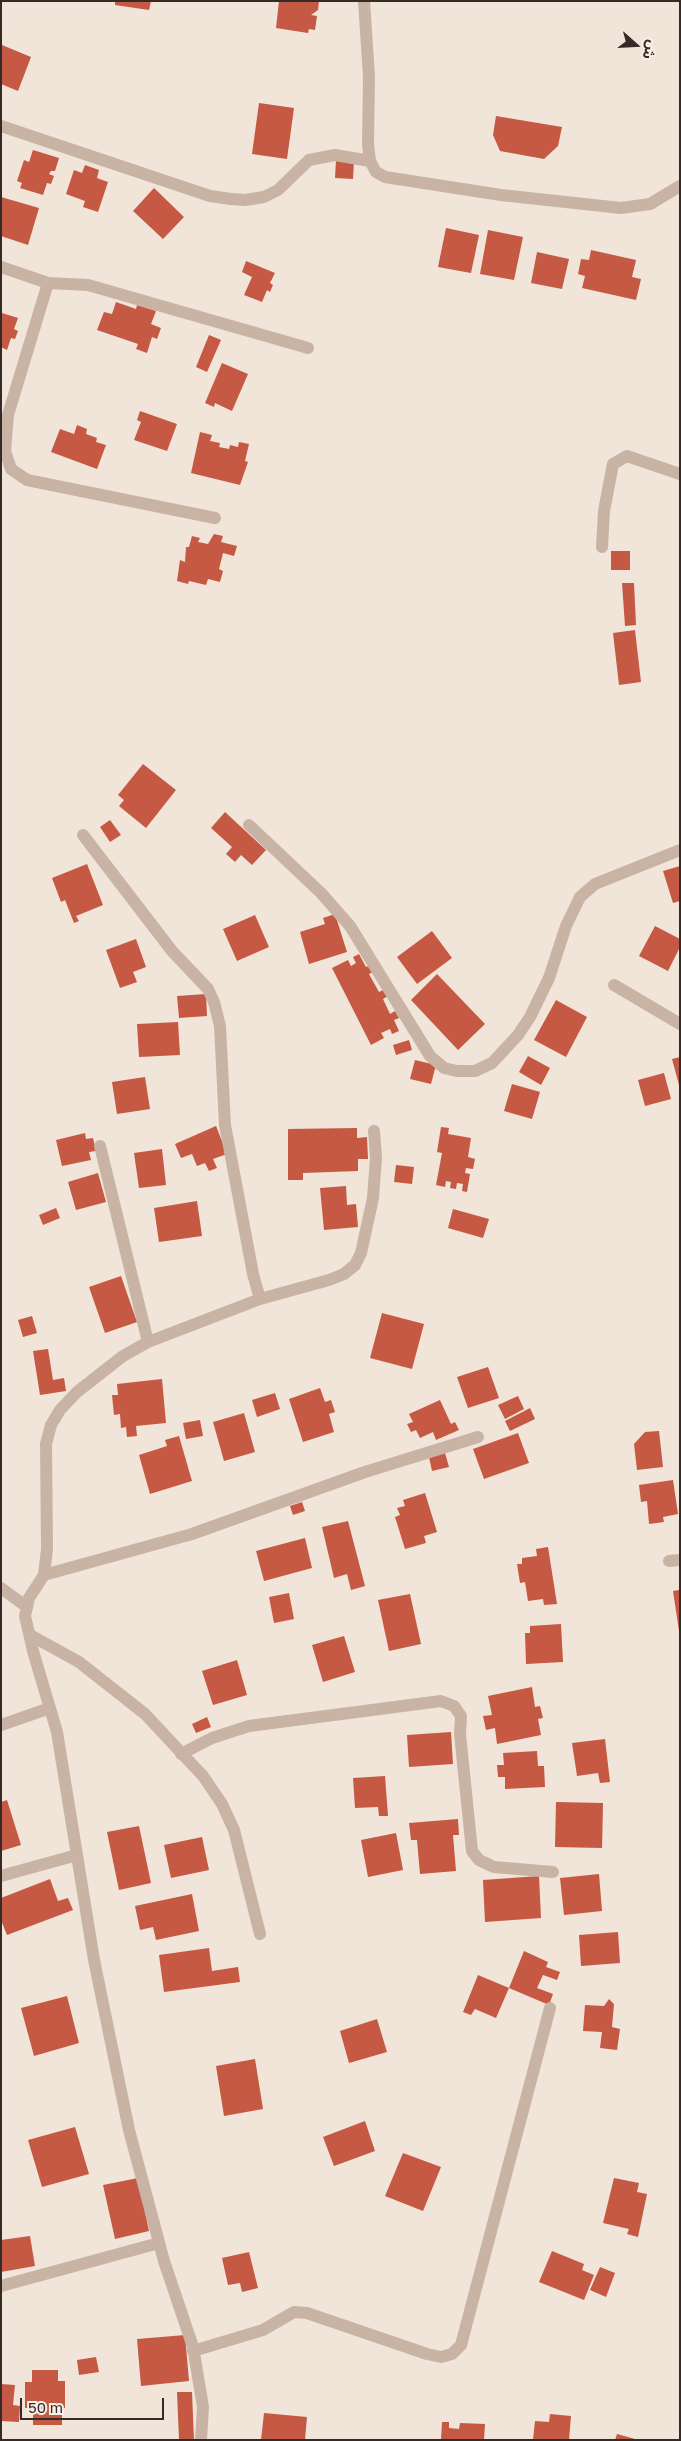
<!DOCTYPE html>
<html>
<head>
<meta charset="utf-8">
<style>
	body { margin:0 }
	#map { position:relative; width:681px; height:2441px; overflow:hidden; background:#f1e4d9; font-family:"Golos Text","Noto Sans Arabic",sans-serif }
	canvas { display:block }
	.frame { position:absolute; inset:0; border:2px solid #352a26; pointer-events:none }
	.north { position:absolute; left:611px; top:20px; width:50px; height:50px; -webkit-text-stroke:4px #f9eee5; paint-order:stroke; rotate:109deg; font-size:14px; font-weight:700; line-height:20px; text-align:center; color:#352a26 }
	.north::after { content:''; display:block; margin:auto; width:18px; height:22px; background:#352a26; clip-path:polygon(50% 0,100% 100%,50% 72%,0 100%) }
	.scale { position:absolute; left:20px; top:2398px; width:144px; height:22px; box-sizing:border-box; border:2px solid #352a26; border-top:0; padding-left:6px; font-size:15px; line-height:18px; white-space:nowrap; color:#352a26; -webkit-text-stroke:4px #f9eee5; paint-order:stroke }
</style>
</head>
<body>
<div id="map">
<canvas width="681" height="2441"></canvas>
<div class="frame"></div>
<div class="north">ش</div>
<div class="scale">50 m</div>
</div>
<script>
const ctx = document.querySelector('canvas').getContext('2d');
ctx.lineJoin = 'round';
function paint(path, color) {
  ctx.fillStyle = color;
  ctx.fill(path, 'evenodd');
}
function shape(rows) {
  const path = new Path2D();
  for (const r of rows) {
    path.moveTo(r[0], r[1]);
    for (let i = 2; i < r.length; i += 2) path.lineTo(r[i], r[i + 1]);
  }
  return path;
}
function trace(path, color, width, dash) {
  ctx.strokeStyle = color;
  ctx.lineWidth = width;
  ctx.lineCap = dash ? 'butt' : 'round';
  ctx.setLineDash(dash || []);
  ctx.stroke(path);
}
const building = shape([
	[115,1,151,1,149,10,115,5],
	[279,1,319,1,318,10,311,15,317,16,315,30,309,29,308,33,276,28],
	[2,45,31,57,18,91,1,84],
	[259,103,294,108,287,159,252,154],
	[496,116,562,127,558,146,544,159,500,151,493,135],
	[33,150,59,158,55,171,51,171,49,174,54,176,51,184,47,183,43,195,20,188,22,183,17,181,24,160,29,162],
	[336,160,354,161,353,179,335,178],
	[85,165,99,170,97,178,108,182,98,212,83,207,85,201,66,194,74,170,82,173],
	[154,188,184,217,163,239,133,211],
	[1,197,39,208,28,245,1,236],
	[446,228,479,235,471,273,438,267],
	[488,230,523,237,514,280,480,274],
	[591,250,636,260,632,277,641,279,636,300,582,288,585,276,578,274,581,259,589,260],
	[537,252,569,259,562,289,531,283],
	[246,261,275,273,270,283,273,285,270,292,267,290,262,302,244,295,252,277,242,272],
	[116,302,136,309,137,305,156,311,151,324,161,328,157,339,152,337,147,353,136,349,138,344,97,330,104,312,112,314],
	[2,313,18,318,14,329,18,331,15,339,11,338,7,350,1,347],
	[209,335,221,340,207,372,196,367],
	[222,363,248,374,232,411,215,403,214,407,205,403],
	[140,411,177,424,167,451,134,440,141,422,137,420],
	[77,425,87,429,86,434,97,438,96,442,106,445,97,469,51,452,60,429,74,434],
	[200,432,212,435,210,441,220,443,219,447,229,449,230,445,238,447,239,442,249,444,245,461,248,462,240,485,191,473],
	[214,534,223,536,221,542,237,546,234,556,223,553,219,569,223,571,220,582,208,579,206,585,189,581,188,584,177,581,180,560,185,562,186,547,189,547,192,536,200,538,198,542,208,544],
	[611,551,630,551,630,570,611,570],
	[622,583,634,583,636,625,625,626],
	[635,630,641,682,619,685,613,633],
	[143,764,176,790,146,828,119,806,124,800,118,795],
	[225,812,266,850,252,865,241,855,235,862,226,854,232,847,211,828],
	[110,820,121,835,110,842,100,827],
	[87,864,103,905,76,916,79,921,74,923,65,900,61,902,52,878],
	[680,866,680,901,673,903,663,871],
	[335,914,347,952,309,964,300,932,325,924,323,918],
	[255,915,269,947,237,961,223,929],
	[655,926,680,939,680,947,668,971,639,956],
	[432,931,452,958,417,984,397,957],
	[136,939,146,967,133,972,137,982,120,988,106,950],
	[359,954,366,967,371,965,375,971,369,974,379,992,385,989,388,996,383,999,390,1014,395,1011,399,1018,394,1020,399,1031,392,1034,390,1029,381,1033,384,1038,371,1045,332,968,348,960,351,966,356,963,353,957],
	[437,974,485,1024,458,1050,411,1000],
	[206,994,207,1016,179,1018,177,996],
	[556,1000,587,1017,566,1057,534,1040],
	[178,1022,180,1055,139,1057,137,1024],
	[409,1040,412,1050,396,1055,393,1045],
	[528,1056,550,1068,541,1085,519,1072],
	[680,1057,680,1085,679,1085,672,1059],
	[415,1060,436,1065,431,1084,410,1079],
	[664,1073,671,1099,645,1106,638,1080],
	[145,1077,150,1109,117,1114,112,1082],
	[512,1084,540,1092,532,1119,504,1111],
	[216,1126,227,1154,213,1159,217,1168,209,1171,205,1163,197,1166,192,1154,181,1158,175,1144],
	[441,1127,449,1128,448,1134,471,1138,468,1157,475,1159,473,1169,466,1168,465,1173,470,1174,467,1192,462,1191,463,1184,457,1183,456,1189,450,1188,451,1182,446,1181,445,1187,436,1185,442,1153,437,1152],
	[357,1128,357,1138,367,1137,368,1159,358,1159,358,1171,303,1173,303,1180,288,1180,288,1129],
	[85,1133,86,1139,93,1138,96,1151,89,1152,91,1160,62,1166,56,1140],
	[162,1149,166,1185,139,1188,134,1153],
	[396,1165,414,1167,412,1184,394,1182],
	[98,1173,106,1202,76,1210,68,1182],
	[346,1186,347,1205,356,1204,358,1227,324,1230,320,1188],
	[197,1201,202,1236,159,1242,154,1208],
	[56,1208,60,1218,43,1225,39,1215],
	[453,1209,489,1219,483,1238,448,1228],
	[121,1276,137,1322,105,1333,89,1287],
	[382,1313,424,1324,412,1369,370,1358],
	[32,1316,37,1333,23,1337,18,1320],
	[48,1349,53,1380,64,1378,66,1391,40,1395,33,1351],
	[488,1367,499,1398,468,1408,457,1377],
	[162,1379,166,1423,136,1426,137,1436,127,1437,126,1427,121,1428,120,1414,114,1415,112,1395,118,1395,117,1384],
	[320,1388,325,1402,331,1400,335,1412,329,1414,334,1432,303,1442,289,1399],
	[275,1393,280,1409,257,1417,252,1400],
	[518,1396,524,1409,505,1419,498,1405],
	[440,1400,451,1424,455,1422,459,1430,436,1440,433,1432,420,1438,416,1430,411,1432,407,1424,413,1422,409,1414],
	[530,1408,535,1419,510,1431,505,1421],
	[244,1413,255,1452,224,1461,213,1422],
	[200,1420,203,1436,186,1439,183,1423],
	[659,1431,663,1467,637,1470,634,1444,645,1432],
	[518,1433,529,1463,484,1479,473,1449],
	[179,1436,192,1481,150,1494,139,1455,167,1446,165,1440],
	[445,1453,449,1467,432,1471,429,1457],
	[673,1480,678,1514,663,1517,664,1522,649,1524,647,1501,641,1502,639,1485],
	[425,1493,437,1532,424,1536,426,1543,405,1549,395,1517,400,1515,397,1508,405,1506,403,1500],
	[302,1502,305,1511,293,1515,290,1506],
	[348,1521,365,1586,351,1590,347,1574,334,1578,322,1527],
	[305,1538,312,1568,264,1581,256,1551],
	[548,1547,557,1604,544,1605,543,1599,528,1601,525,1582,520,1583,517,1564,522,1564,522,1558,537,1556,536,1549],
	[679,1590,680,1631,679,1631,673,1591],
	[289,1593,294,1619,274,1623,269,1597],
	[410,1594,421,1644,389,1651,378,1600],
	[561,1624,563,1662,526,1664,525,1633,530,1633,530,1626],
	[344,1636,355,1672,323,1682,312,1645],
	[237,1660,247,1695,213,1705,202,1671],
	[532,1687,535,1707,540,1706,543,1718,538,1719,541,1735,497,1744,495,1728,486,1730,483,1716,492,1715,488,1696],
	[207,1717,211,1727,196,1733,192,1724],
	[451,1732,453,1764,409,1767,407,1735],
	[605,1739,610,1782,600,1783,598,1773,577,1776,572,1743],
	[537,1751,538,1766,544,1766,545,1787,505,1789,505,1777,498,1777,497,1765,504,1765,503,1753],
	[385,1776,388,1816,379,1816,378,1807,355,1808,353,1778],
	[7,1800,21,1845,1,1851,1,1802],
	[556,1802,603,1803,602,1848,555,1847],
	[458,1819,459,1835,453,1835,456,1871,420,1874,417,1840,411,1840,409,1823],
	[139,1826,151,1883,119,1890,107,1832],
	[396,1833,403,1870,368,1877,361,1840],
	[202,1837,209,1870,171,1878,164,1845],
	[599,1874,602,1911,564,1915,560,1878],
	[539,1876,541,1918,485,1922,483,1880],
	[50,1879,58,1901,68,1898,73,1910,7,1935,1,1920,1,1898],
	[192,1894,199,1931,156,1940,153,1927,140,1930,135,1906],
	[618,1932,620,1963,581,1966,579,1935],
	[209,1948,212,1971,238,1967,240,1982,164,1992,159,1955],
	[524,1951,548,1962,546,1967,560,1972,557,1980,543,1975,537,1988,553,1994,549,2005,509,1988],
	[478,1975,509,1988,496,2018,475,2009,471,2015,463,2012],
	[67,1996,79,2043,34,2056,21,2008],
	[609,1999,614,2004,612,2027,620,2029,617,2050,600,2048,602,2032,583,2031,585,2005,604,2006],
	[377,2019,387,2052,349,2063,340,2031],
	[255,2059,263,2109,224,2116,216,2066],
	[365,2121,375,2151,334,2166,323,2137],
	[75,2127,89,2174,42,2187,28,2140],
	[403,2153,441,2167,423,2211,385,2196],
	[138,2178,149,2231,115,2239,103,2185],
	[614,2178,639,2183,637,2192,647,2194,638,2237,627,2234,629,2229,603,2223],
	[30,2236,35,2266,1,2272,1,2240],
	[552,2251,584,2264,582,2270,594,2275,584,2300,539,2282],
	[249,2252,258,2288,242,2292,240,2283,228,2285,222,2258],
	[600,2267,615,2273,606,2297,590,2290],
	[185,2335,189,2381,141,2386,137,2339],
	[96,2357,99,2372,79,2375,77,2360],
	[32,2370,58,2370,58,2381,65,2381,65,2408,62,2408,62,2425,33,2425,33,2408,25,2408,25,2382,32,2382],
	[1,2384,15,2385,13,2405,20,2406,19,2422,1,2421],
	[177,2392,192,2392,194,2440,179,2440],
	[264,2413,307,2417,305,2440,261,2440],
	[550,2414,571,2416,569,2440,533,2440,535,2421,549,2422],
	[442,2422,449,2422,449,2428,459,2429,460,2423,485,2424,484,2440,441,2440],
	[617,2434,635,2439,635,2440,615,2440]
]);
const minor = shape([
	[364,1,369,77,368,144,370,161,376,172,385,177,501,195,621,208,650,204,680,186],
	[1,126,210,196,231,199,245,200,264,197,278,190,309,160,335,155,370,161],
	[1,267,48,283,88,285,308,348],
	[48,283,8,415,5,451,11,469,27,480,215,518],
	[602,547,604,511,613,464,627,456,680,474],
	[249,825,321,893,350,926,430,1056,444,1068,457,1071,475,1071,492,1063,518,1035,530,1017,549,978,566,926,580,897,595,884,680,850],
	[83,835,172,951,208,989,214,1002,220,1026,225,1125,253,1274,260,1299,148,1342,123,1356,77,1392,60,1410,51,1425,46,1444,47,1549,44,1575,29,1598,25,1616,33,1651,57,1732,94,1960,129,2130,164,2261,193,2347,203,2407,201,2440],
	[614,985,680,1024],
	[100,1146,148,1342],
	[260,1299,329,1280,344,1274,355,1265,361,1253,373,1198,376,1158,374,1131],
	[669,1561,680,1560],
	[44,1575,192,1534,365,1472,478,1437],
	[1,1588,27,1607],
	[30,1635,79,1662,145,1714,203,1776,222,1804,234,1830,260,1934],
	[1,1725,50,1708],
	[181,1754,212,1738,249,1726,441,1701,454,1706,461,1716,460,1734,472,1851,479,1860,494,1867,553,1872],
	[1,1876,77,1855],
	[1,2286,159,2243],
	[193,2351,263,2330,294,2312,307,2313,427,2354,441,2357,452,2354,461,2345,550,2008]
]);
paint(building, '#c55943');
trace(minor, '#c9b3a5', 12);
</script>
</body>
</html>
